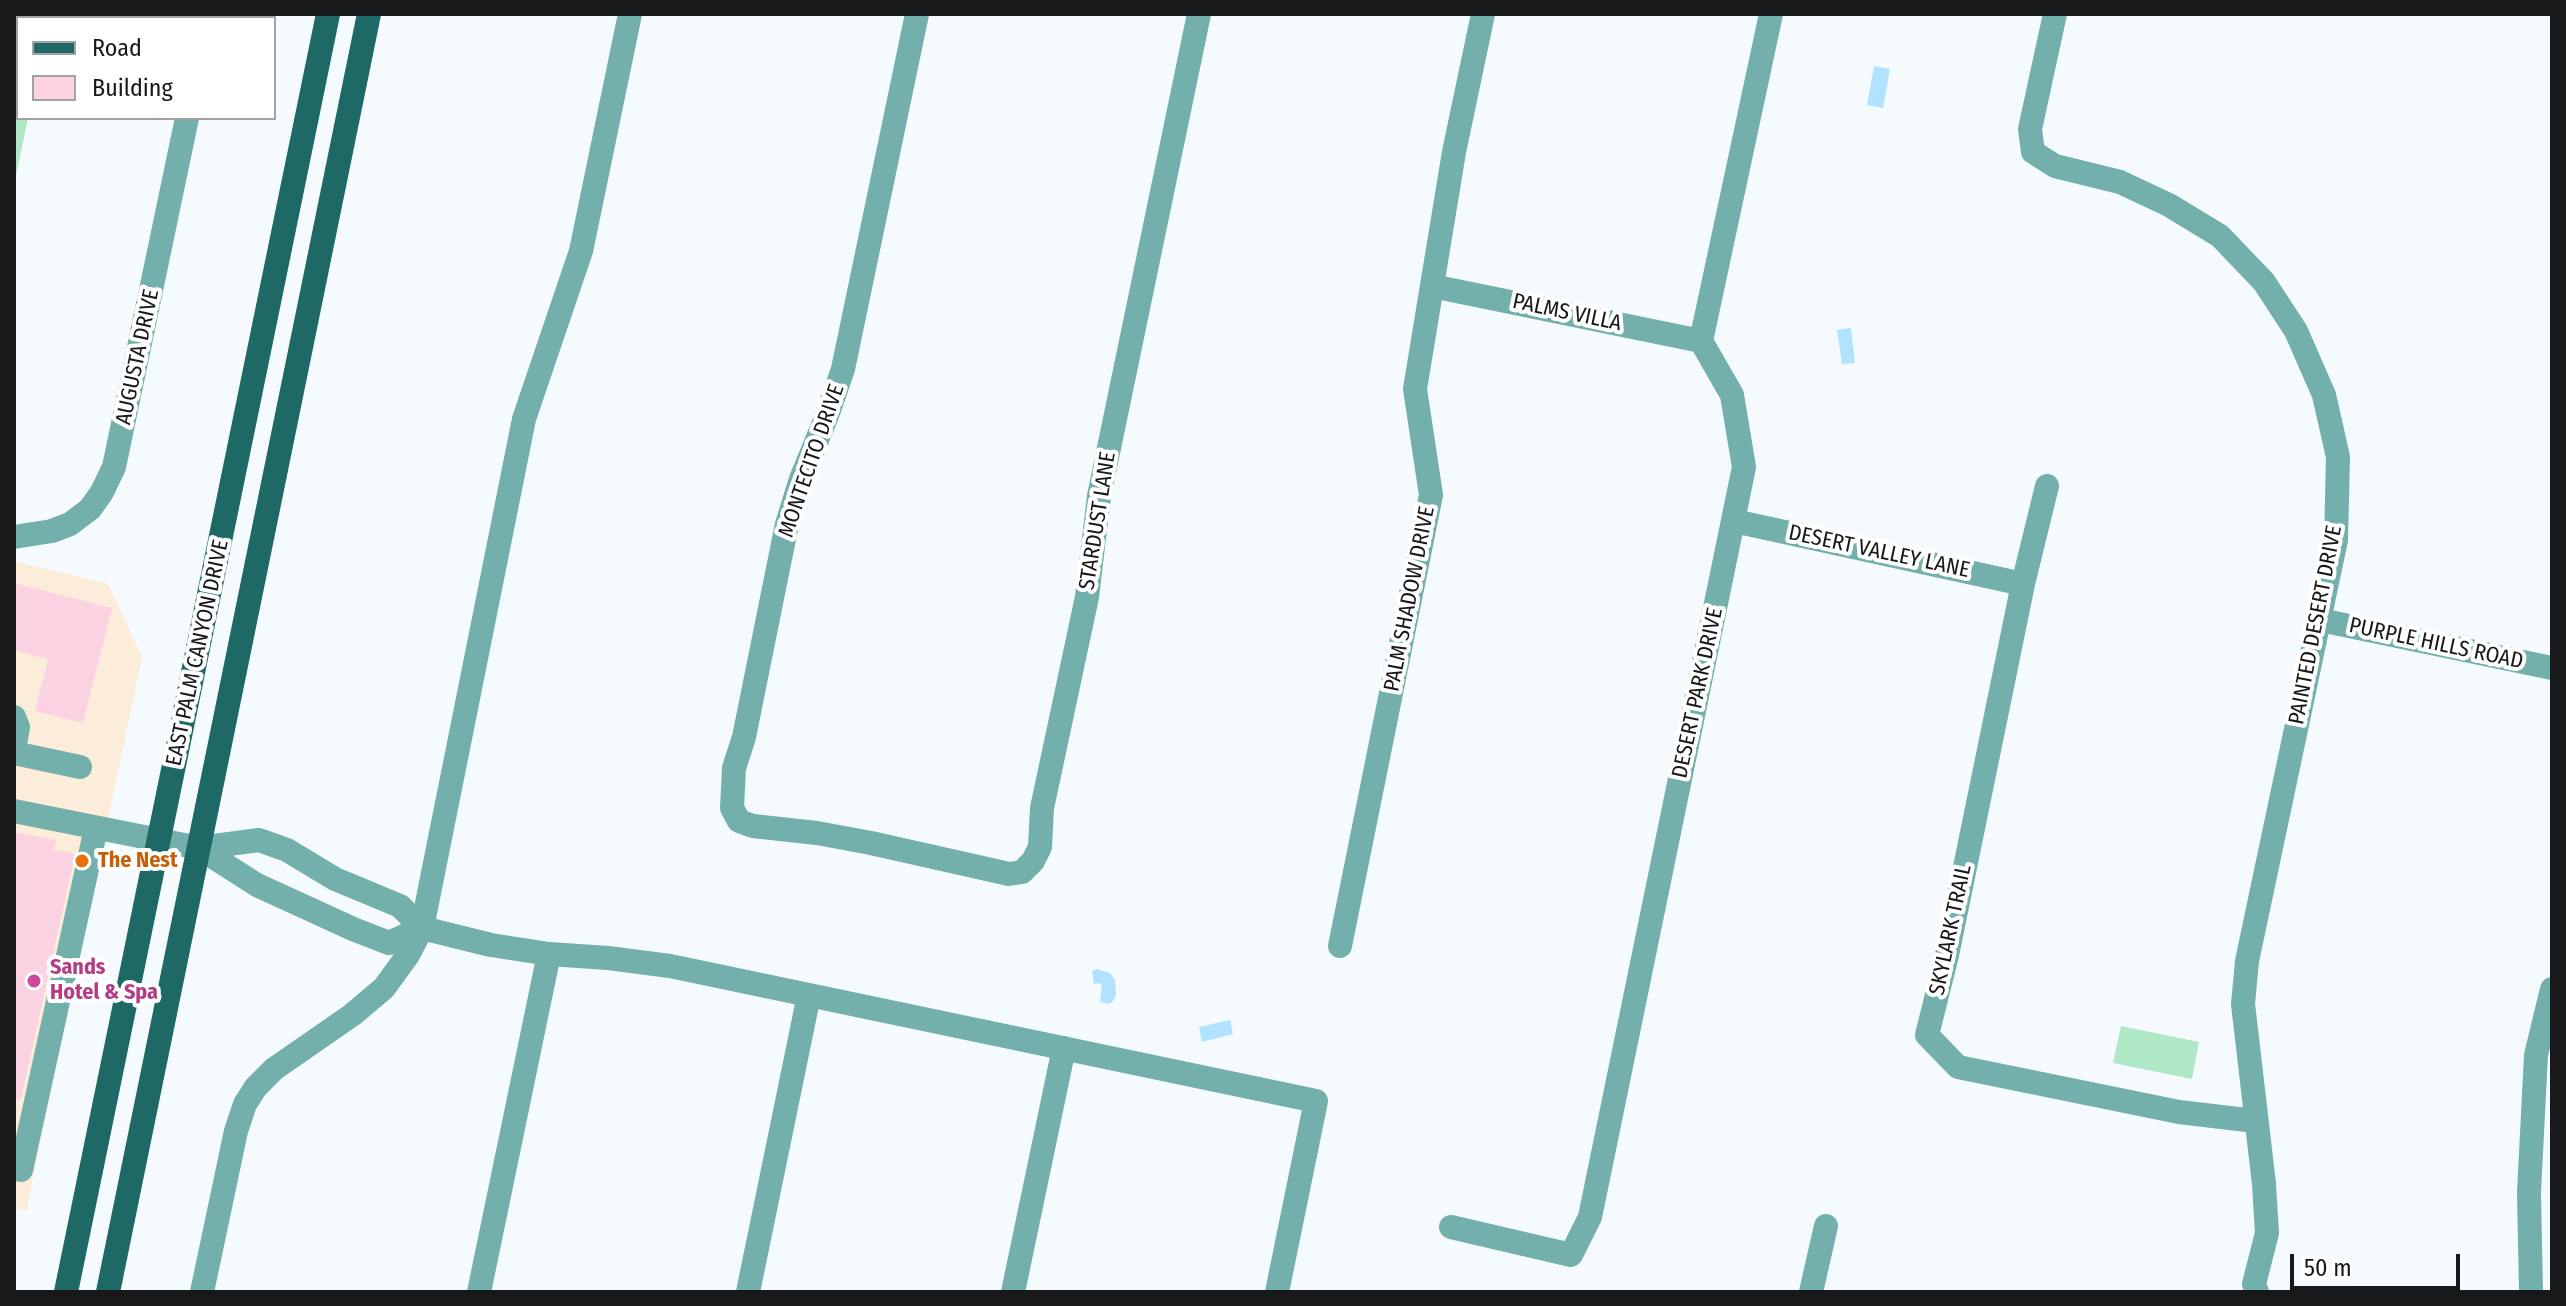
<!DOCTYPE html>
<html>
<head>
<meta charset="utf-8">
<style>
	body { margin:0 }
	#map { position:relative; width:2566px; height:1306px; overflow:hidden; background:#f4fafe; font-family:"Fira Sans Condensed",sans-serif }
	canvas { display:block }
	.frame { position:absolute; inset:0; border:16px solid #161819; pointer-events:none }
	.legend { position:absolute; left:16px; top:16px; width:260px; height:104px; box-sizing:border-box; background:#fff; border:2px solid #a2a3a3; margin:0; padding:10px 14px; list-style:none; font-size:24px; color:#161819 }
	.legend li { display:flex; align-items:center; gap:16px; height:40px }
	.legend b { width:40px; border:2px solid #a2a3a3 }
	.scale { position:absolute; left:2290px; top:1254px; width:170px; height:36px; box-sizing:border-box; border:4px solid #161819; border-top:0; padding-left:10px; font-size:24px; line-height:28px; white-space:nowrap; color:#161819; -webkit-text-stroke:6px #fff; paint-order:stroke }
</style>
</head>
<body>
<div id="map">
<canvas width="2566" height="1306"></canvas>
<div class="frame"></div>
<ul class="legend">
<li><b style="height:10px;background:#1e6965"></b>Road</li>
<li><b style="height:22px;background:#fad2e1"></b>Building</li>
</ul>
<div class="scale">50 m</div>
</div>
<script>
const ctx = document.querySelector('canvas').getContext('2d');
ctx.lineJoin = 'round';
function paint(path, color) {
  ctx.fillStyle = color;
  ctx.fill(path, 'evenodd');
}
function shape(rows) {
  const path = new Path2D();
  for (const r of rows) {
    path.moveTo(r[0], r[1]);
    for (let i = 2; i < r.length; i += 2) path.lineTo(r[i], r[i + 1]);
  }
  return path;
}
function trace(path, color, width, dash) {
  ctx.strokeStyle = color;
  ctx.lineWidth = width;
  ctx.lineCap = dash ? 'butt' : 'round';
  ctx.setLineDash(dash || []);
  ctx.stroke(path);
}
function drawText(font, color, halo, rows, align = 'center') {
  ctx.font = font + ' "Fira Sans Condensed",sans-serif';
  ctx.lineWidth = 8;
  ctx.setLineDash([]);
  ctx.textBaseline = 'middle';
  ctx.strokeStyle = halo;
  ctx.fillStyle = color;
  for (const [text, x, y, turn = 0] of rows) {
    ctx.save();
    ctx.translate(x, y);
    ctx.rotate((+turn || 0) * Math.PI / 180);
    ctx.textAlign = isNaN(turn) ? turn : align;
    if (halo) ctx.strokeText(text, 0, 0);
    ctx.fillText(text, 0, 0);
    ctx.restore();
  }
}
const commercial = shape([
	[14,561,108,584,142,657,26,1211,14,1208]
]);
const green = shape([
	[14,14,50,14,49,18,18,18,18,118,28,118,14,185],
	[2121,1026,2199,1042,2192,1079,2113,1063]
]);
const water = shape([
	[1874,66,1890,69,1883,108,1867,105],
	[1851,328,1855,363,1842,364,1837,330],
	[1097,969,1110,973,1115,980,1116,994,1114,1000,1109,1004,1100,1002,1102,986,1100,983,1094,984,1092,971],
	[1230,1020,1233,1034,1202,1042,1199,1027]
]);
const building = shape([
	[14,583,112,608,83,723,35,711,48,659,14,650],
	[14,832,56,840,54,850,75,854,21,1099,14,1098]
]);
const path = shape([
	[37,18,37,14],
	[14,113,18,101]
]);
const minor = shape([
	[917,14,843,369,828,413,801,479,787,524,744,737,734,768,732,808,739,821,753,826,817,833,871,843,1009,874,1022,872,1033,861,1040,847,1042,808,1087,597,1099,496,1199,14],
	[2055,14,2030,129,2033,152,2055,166,2120,182,2169,205,2220,236,2264,282,2296,331,2324,395,2338,457,2336,540,2247,961,2243,1004,2264,1184,2267,1233,2254,1284,2257,1292],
	[208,18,209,14],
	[1432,286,1701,341],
	[2047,486,2023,584,1947,955,1927,1035,1958,1067,2179,1112,2255,1121],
	[1734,521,2023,584],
	[14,537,52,531,70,524,90,509,102,492,114,467,187,118],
	[2320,620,2552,668],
	[14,717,18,727,14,750],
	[14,753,80,767],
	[14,811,199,848,259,840,287,850,335,879,400,906,422,928,491,945,549,954,608,958,670,966,1316,1101,1277,1292],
	[199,848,257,885,353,929,389,943,422,928],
	[1340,946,1431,495,1415,389,1454,152,1483,14],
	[14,1168,21,1170,96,828],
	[1451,1227,1571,1255,1590,1217,1744,467,1732,395,1701,341,1771,14],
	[202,1292,236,1131,245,1104,256,1087,274,1069,352,1015,384,988,408,955,422,928,524,419,581,251,630,14],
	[479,1292,549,954],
	[748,1292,809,995],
	[1013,1292,1064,1048],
	[1811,1292,1826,1226],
	[2531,1292,2529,1192,2536,1055,2552,989]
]);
const major = shape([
	[66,1292,328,14],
	[108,1292,369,14]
]);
const markers = [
	[82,861,8,"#e8710a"],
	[34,981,8,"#d1479c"]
];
const streetNames = [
	["PALMS VILLA",1567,313,12],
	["AUGUSTA DRIVE",138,357,-78],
	["MONTECITO DRIVE",812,461,-71],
	["STARDUST LANE",1098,521,-81],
	["DESERT VALLEY LANE",1879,552,12],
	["PALM SHADOW DRIVE",1410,599,-79],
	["PAINTED DESERT DRIVE",2316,625,-79],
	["PURPLE HILLS ROAD",2436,644,12],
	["EAST PALM CANYON DRIVE",198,653,-78],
	["DESERT PARK DRIVE",1698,693,-78],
	["SKYLARK TRAIL",1951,930,-78]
];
const foodNames = [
	["The Nest",98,861]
];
const hotelNames = [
	["Sands",50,968],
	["Hotel & Spa",50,993]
];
paint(commercial, '#fcecda');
paint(green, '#afe8c5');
paint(water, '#b1e2ff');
paint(building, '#fad2e1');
trace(path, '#aaafb2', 4, [2, 6]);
trace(minor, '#73b0ab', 24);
trace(major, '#1e6965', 24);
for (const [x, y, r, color] of markers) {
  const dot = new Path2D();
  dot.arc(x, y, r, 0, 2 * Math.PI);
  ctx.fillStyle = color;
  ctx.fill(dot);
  trace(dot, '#fff', 3);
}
drawText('22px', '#161819', '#fff', streetNames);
drawText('bold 22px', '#c56008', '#fff', foodNames, 'left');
drawText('bold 22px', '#b23c85', '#fff', hotelNames, 'left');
</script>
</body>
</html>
